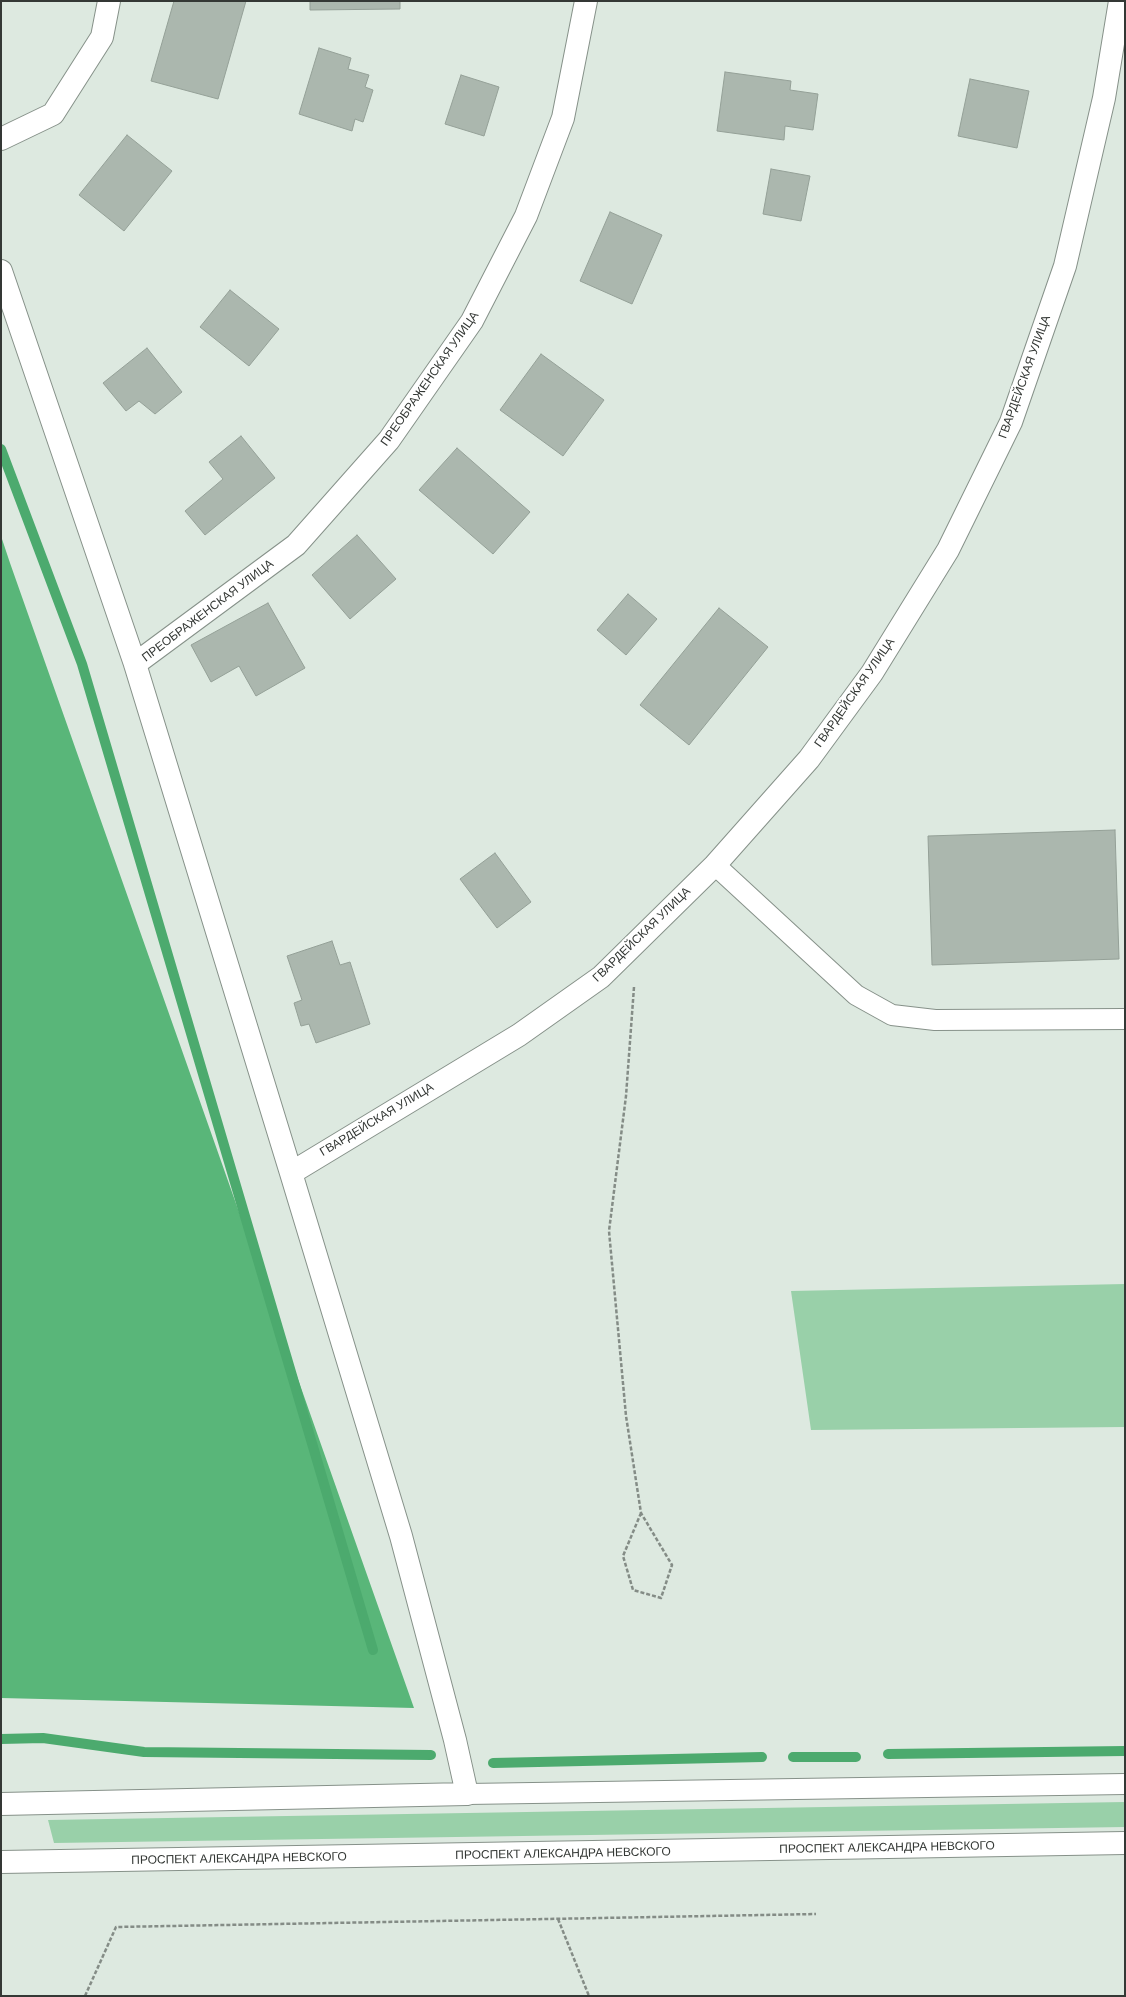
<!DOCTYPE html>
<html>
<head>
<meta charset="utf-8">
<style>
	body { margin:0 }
	#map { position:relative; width:1126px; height:1997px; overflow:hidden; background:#dde9e0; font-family:"DM Sans",sans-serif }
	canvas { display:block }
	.frame { position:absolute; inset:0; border:2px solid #343835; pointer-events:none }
</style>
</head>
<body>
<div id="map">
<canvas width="1126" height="1997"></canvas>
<div class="frame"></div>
</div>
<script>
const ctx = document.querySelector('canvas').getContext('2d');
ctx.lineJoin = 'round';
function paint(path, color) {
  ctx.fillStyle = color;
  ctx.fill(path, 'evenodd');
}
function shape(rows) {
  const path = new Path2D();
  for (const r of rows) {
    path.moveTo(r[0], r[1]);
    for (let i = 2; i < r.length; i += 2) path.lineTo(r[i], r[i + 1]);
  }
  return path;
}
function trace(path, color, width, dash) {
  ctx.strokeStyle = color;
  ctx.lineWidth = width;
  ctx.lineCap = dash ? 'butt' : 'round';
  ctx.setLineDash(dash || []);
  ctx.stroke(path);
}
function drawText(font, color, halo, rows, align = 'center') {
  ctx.font = font + ' "DM Sans",sans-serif';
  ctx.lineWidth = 4;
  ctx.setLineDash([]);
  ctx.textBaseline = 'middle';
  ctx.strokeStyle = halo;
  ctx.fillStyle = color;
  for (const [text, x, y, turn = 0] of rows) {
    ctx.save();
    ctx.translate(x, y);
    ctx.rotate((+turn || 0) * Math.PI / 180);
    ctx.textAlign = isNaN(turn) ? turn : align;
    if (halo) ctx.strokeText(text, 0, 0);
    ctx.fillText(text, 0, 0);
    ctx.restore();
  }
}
const green = shape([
	[1125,1284,1125,1427,811,1430,791,1291],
	[1125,1802,1125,1827,54,1843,48,1820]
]);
const forest = shape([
	[1,536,10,563,414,1708,1,1698]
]);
const stream = shape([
	[1,449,82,664,373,1650],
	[1,1739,43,1738,144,1752,431,1755],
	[888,1754,1125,1751],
	[793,1757,856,1757],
	[493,1763,762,1757]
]);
const building = shape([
	[174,1,246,1,218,99,151,81,174,1],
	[310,1,400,1,400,9,310,10,310,1],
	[319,48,351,58,348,69,369,75,365,87,373,90,363,122,355,119,352,131,299,114,319,48],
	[725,72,791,81,790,90,818,94,813,130,785,126,784,140,717,131,725,72],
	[461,75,499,87,484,136,445,124,461,75],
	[970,79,1029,91,1017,148,958,136,970,79],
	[127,135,172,171,124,231,79,195,127,135],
	[771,169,810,176,801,221,763,214,771,169],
	[610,212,662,235,632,304,580,281,610,212],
	[230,290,279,329,249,366,200,327,230,290],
	[147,348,182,392,155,414,139,401,126,411,103,383,147,348],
	[541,354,604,400,563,456,500,410,541,354],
	[241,436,275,478,205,535,185,511,223,479,209,462,241,436],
	[457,448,530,512,493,554,419,490,457,448],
	[357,535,396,579,350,619,312,575,357,535],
	[628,594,657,619,626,655,597,630,628,594],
	[268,603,305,668,256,696,239,666,211,682,191,645,268,603],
	[719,608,768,647,689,745,640,705,719,608],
	[1115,830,1119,959,932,965,928,836,1115,830],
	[495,853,531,902,497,928,460,879,495,853],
	[332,941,340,965,350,962,370,1024,316,1043,309,1024,301,1026,294,1003,302,1000,287,956,332,941]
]);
const path = shape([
	[634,987,626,1096,609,1231,626,1416,641,1513,672,1565,661,1598,633,1590,623,1556,641,1513],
	[558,1919,589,1996],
	[85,1996,116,1927,816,1914]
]);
const lane = shape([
	[715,865,856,995,892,1015,935,1020,1125,1019],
	[467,1794,1125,1784]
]);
const street = shape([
	[1,139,53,114,102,37,109,1],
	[1,271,135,664,291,1173,401,1536,455,1740,467,1794,1,1804],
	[135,664,296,545,389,440,472,321,526,216,563,118,586,1],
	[291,1173,519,1035,601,977,715,865,809,759,872,673,948,550,1011,422,1065,266,1104,98,1120,1]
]);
const secondary = shape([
	[1,1862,1125,1843]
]);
const streetNames = [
	["ГВАРДЕЙСКАЯ УЛИЦА",1025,377,-70],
	["ПРЕОБРАЖЕНСКАЯ УЛИЦА",430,379,-55],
	["ПРЕОБРАЖЕНСКАЯ УЛИЦА",208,611,-37],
	["ГВАРДЕЙСКАЯ УЛИЦА",855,693,-55],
	["ГВАРДЕЙСКАЯ УЛИЦА",642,935,-44],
	["ГВАРДЕЙСКАЯ УЛИЦА",377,1120,-31],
	["ПРОСПЕКТ АЛЕКСАНДРА НЕВСКОГО",887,1848,-1],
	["ПРОСПЕКТ АЛЕКСАНДРА НЕВСКОГО",563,1854,-1],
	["ПРОСПЕКТ АЛЕКСАНДРА НЕВСКОГО",239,1859,-1]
];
paint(green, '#99d0a9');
paint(forest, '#59b679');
trace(stream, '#4caa6e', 10);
paint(building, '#abb7ae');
trace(building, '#94a097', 1);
trace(lane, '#869189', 22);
trace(street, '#869189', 24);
trace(secondary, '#869189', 24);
trace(path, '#848c86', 2.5, [4, 2]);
trace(lane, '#fff', 20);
trace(street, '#fff', 22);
trace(secondary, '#fff', 22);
drawText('12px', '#343835', '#fff', streetNames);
</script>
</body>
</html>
